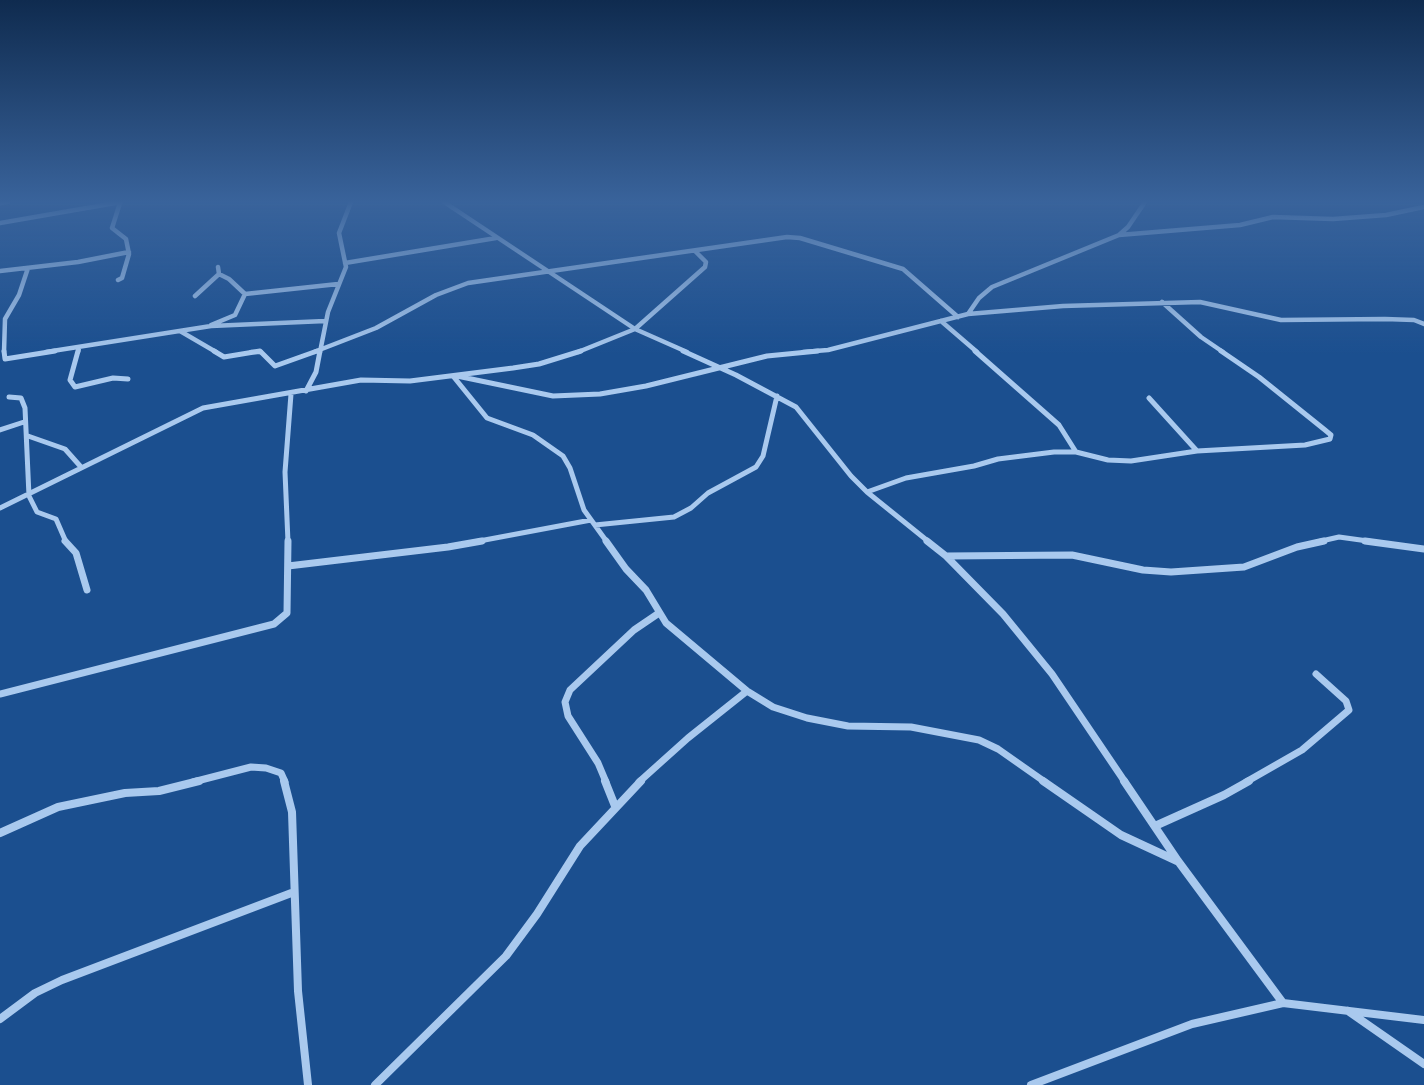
<!DOCTYPE html>
<html>
<head>
<meta charset="utf-8">
<style>
	body { margin:0 }
	canvas { display:block; background:#1b4f8f }
</style>
</head>
<body>
<canvas width="1424" height="1085"></canvas>
<script>
const ctx = document.querySelector('canvas').getContext('2d');
ctx.lineJoin = 'round';
function shape(rows) {
  const path = new Path2D();
  for (const r of rows) {
    path.moveTo(r[0], r[1]);
    for (let i = 2; i < r.length; i += 2) path.lineTo(r[i], r[i + 1]);
  }
  return path;
}
function trace(path, color, width, dash) {
  ctx.strokeStyle = color;
  ctx.lineWidth = width;
  ctx.lineCap = dash ? 'butt' : 'round';
  ctx.setLineDash(dash || []);
  ctx.stroke(path);
}
const streetFar3 = shape([
	[444,202,635,329,687,352],
	[0,203,8,202],
	[0,223,121,202],
	[1119,235,1240,225,1273,217,1333,219,1386,215,1424,207],
	[345,263,496,238],
	[0,271,78,262,129,252],
	[118,280,122,278,129,254,126,239,112,228,120,203],
	[245,294,338,284],
	[195,296,219,274],
	[1162,302,1201,337,1223,352],
	[968,314,979,298,992,287,1119,235,1128,227,1145,202],
	[941,321,977,352],
	[211,325,235,315,245,294,229,279,219,274,218,267],
	[180,331,216,352],
	[4,352,5,319,19,295,28,268],
	[46,352,211,326,325,321],
	[78,352,79,348],
	[251,352,261,352],
	[314,352,376,328,436,295,468,283,787,237,800,238,903,269,958,317],
	[320,352,328,312,346,267,339,233,351,202],
	[578,352,635,329,705,267,706,262,695,251],
	[803,352,828,350,968,314,1063,306,1200,302,1281,320,1385,319,1414,320,1424,324]
]);
const streetFar2 = shape([
	[4,351,5,359,55,351],
	[78,351,70,380,75,387,113,378,128,379],
	[214,351,224,357,260,351,275,366,317,351],
	[683,351,736,375,796,407,851,476,867,492,929,542],
	[453,376,487,418,533,435,563,456,570,468,584,510,607,542],
	[457,376,553,396,600,394,646,386,767,356,818,351],
	[306,391,316,372,320,351],
	[9,397,21,398,25,408,29,496,37,512,56,519,66,542],
	[1149,398,1197,451],
	[0,430,24,422],
	[28,436,65,449,81,467],
	[1076,452,1108,460,1131,461,1197,451,1305,445,1330,439,1331,435,1325,430,1259,377,1221,351],
	[867,492,906,478,974,466,998,459,1054,452,1076,452,1059,425,975,351],
	[0,508,203,408,361,380,410,381,513,368,539,364,581,351],
	[595,525,674,517,691,508,708,493,756,467,763,456,777,396],
	[288,542,285,472,291,394],
	[474,542,591,520],
	[1317,542,1339,537,1375,542]
]);
const streetFar1 = shape([
	[65,541,76,553,87,590],
	[606,541,626,569,646,590,666,623,747,691,773,707,807,718,848,726,911,727,979,740,998,749,1045,782],
	[927,541,946,556,1003,614,1052,674,1125,782],
	[1365,541,1424,549],
	[946,556,1072,555,1143,570,1171,572,1244,567,1297,547,1324,541],
	[288,566,448,547,482,541],
	[0,694,274,624,287,613,288,541],
	[193,782,251,767,266,768,281,773,285,782],
	[606,782,598,763,568,716,565,702,570,690,634,630,659,613],
	[639,782,688,738,747,691],
	[1246,782,1302,750,1349,710,1346,701,1316,674]
]);
const street = shape([
	[284,781,292,812,298,991,308,1085],
	[605,781,615,806],
	[1043,781,1121,835,1177,861],
	[1124,781,1178,861,1283,1003],
	[1155,826,1224,795,1249,781],
	[0,833,58,807,125,793,159,791,199,781],
	[1348,1011,1424,1064],
	[0,1019,35,993,62,980,294,892],
	[375,1085,506,956,537,914,580,846,641,781],
	[1031,1085,1192,1024,1283,1003,1424,1020]
]);
trace(streetFar3, '#a9c9ee', 4.5);
trace(streetFar2, '#a9c9ee', 5);
trace(streetFar1, '#a9c9ee', 7);
trace(street, '#a9c9ee', 8);
const sky = ctx.createLinearGradient(0, 0, 0, 354);
sky.addColorStop(0, '#0f2b4f');
sky.addColorStop(0.57, '#39639b');
sky.addColorStop(1, '#39639b00');
ctx.fillStyle = sky;
ctx.fillRect(0, 0, 1424, 354);
</script>
</body>
</html>
